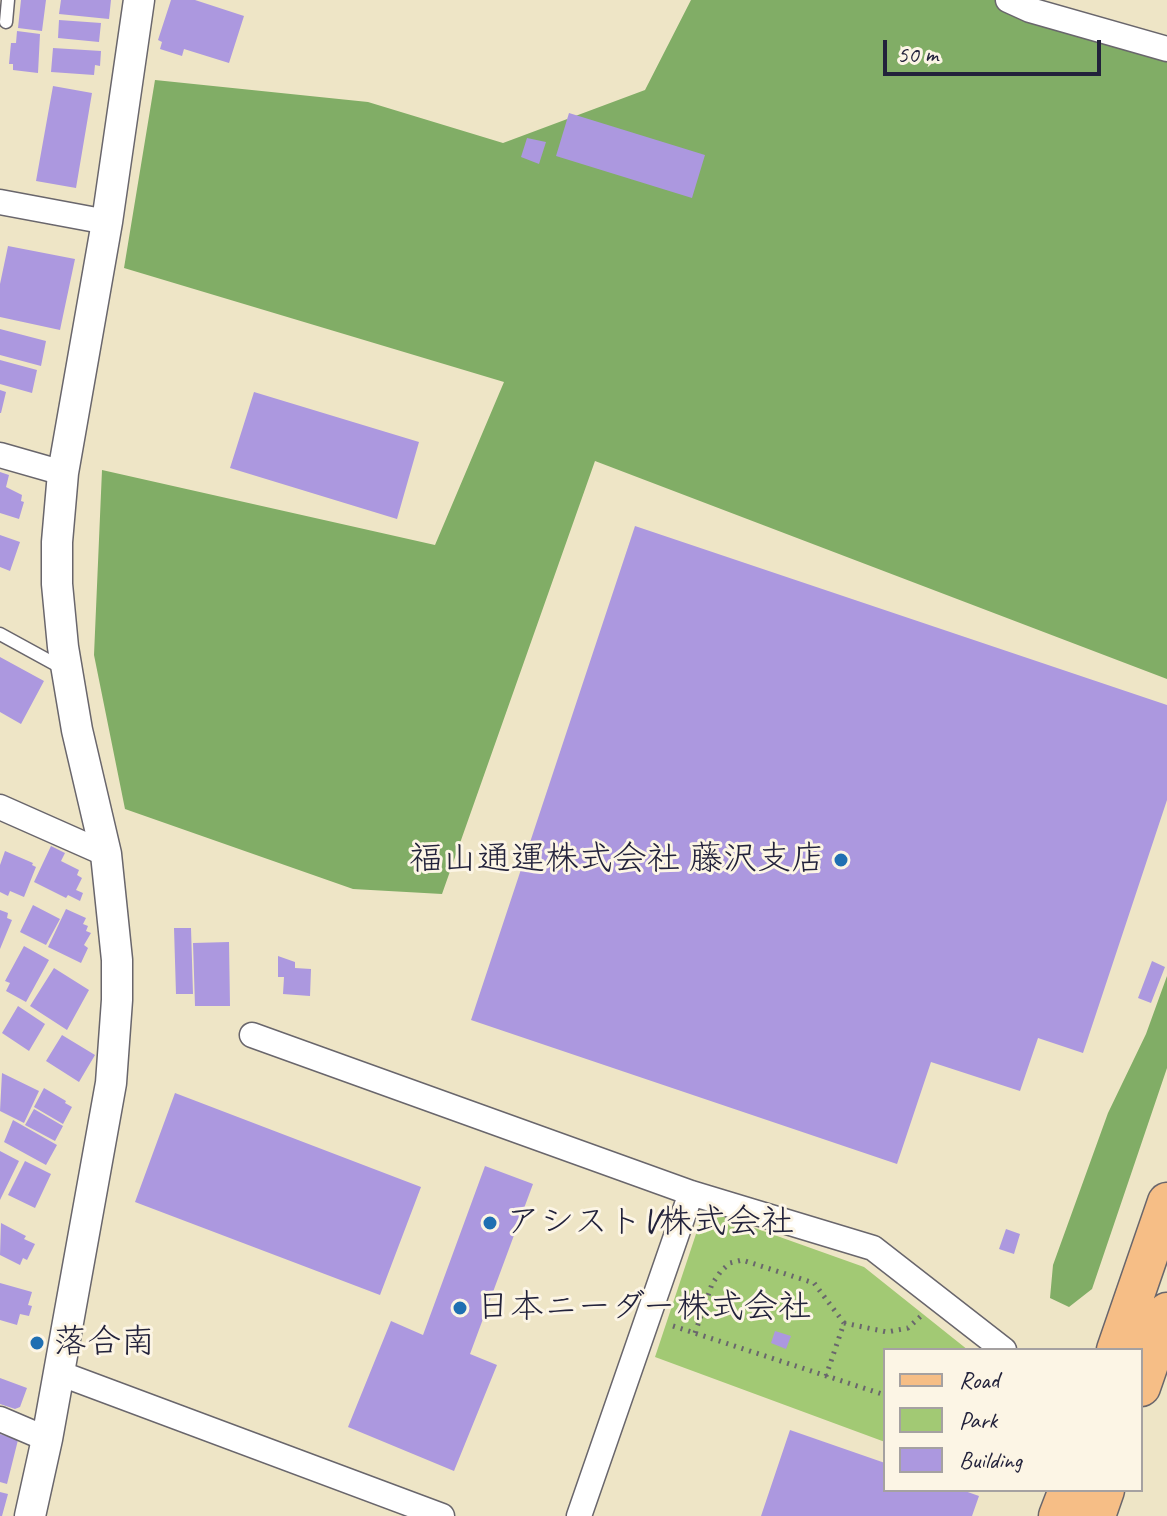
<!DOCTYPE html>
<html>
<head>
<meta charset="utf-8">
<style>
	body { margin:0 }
	#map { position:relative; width:1167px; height:1516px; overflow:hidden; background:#eee5c6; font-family:Caveat,sans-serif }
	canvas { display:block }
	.legend { position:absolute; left:883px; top:1348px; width:260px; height:144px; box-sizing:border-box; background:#fcf5e5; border:2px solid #a5a1a1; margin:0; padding:10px 14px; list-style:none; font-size:24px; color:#22223b }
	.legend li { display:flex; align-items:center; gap:16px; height:40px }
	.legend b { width:40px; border:2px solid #a5a1a1 }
	.scale { position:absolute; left:883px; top:40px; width:218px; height:36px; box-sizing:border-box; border:4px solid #22223b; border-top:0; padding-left:10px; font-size:24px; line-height:28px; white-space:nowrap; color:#22223b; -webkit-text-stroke:6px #fcf5e5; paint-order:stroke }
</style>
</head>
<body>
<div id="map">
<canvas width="1167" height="1516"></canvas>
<ul class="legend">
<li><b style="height:10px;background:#f6be86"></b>Road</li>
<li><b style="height:22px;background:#a2c974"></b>Park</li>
<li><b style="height:22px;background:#ac98df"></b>Building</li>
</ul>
<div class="scale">50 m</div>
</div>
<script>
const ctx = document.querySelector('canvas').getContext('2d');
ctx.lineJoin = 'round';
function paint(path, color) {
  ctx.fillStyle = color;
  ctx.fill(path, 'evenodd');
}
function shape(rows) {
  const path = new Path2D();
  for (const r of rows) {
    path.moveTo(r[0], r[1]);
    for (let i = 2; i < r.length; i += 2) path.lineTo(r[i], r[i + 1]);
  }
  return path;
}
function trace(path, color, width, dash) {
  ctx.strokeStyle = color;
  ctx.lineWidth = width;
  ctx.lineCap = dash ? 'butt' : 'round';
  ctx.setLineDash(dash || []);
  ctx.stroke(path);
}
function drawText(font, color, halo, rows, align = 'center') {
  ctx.font = font + ' Caveat,"Klee One",sans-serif';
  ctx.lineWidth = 6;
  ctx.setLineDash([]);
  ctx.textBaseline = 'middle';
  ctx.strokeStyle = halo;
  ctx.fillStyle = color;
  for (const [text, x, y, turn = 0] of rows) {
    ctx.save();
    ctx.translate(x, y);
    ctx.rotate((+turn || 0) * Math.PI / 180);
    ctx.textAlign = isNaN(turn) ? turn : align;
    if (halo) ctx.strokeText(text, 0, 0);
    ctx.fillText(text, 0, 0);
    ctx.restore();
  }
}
const green = shape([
	[721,1216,864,1267,968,1350,885,1350,885,1442,655,1357,699,1225]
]);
const forest = shape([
	[691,0,1027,0,1167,48,1167,679,595,461,442,894,353,889,125,809,94,655,102,470,435,545,504,382,124,268,155,80,368,102,503,143,645,90],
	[1167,976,1167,1068,1092,1289,1069,1307,1050,1298,1053,1265,1108,1113,1146,1034]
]);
const building = shape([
	[21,0,46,0,42,31,18,28],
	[61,0,111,0,109,19,59,14],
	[171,0,195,0,244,16,229,63,184,49,182,56,160,49,162,42,158,40],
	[59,20,101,23,99,42,58,38],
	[17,31,40,34,38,73,13,70,13,64,9,64,11,43,16,43],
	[53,48,101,51,100,66,95,65,94,75,51,72],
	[53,86,92,93,76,188,36,181],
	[569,113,705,155,692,198,556,156],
	[527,138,546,142,539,164,521,157],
	[8,246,75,259,60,330,0,317,0,284],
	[0,329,46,341,41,366,0,355],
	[0,360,37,370,32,393,0,384],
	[0,390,6,392,1,413,0,413],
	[254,392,419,442,397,519,230,468],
	[0,472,9,475,6,487,22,495,21,501,24,502,19,519,0,513],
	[635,526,1167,705,1167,800,1083,1053,1038,1038,1020,1091,931,1062,897,1164,471,1020],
	[0,535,20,542,10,571,0,567],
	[0,657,44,681,21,724,0,712],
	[51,846,65,853,61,861,79,870,77,875,82,878,76,890,83,893,80,901,68,895,66,898,34,882],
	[5,851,33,863,32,865,36,867,24,897,10,891,8,896,0,892,0,865],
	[33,905,60,919,46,945,20,932],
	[66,909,86,918,83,924,88,926,86,931,91,933,84,945,88,948,81,963,48,947],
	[0,910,8,913,7,918,12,920,0,949],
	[174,928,191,928,193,994,176,994],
	[229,942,230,1006,195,1006,193,943],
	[24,946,49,960,26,1002,6,991,10,983,5,981],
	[278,956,295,962,295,968,311,969,310,996,283,994,284,977,278,977],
	[1152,961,1165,967,1151,1003,1138,998],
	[54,968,89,990,67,1030,30,1006],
	[18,1006,45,1024,29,1051,2,1033],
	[62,1035,95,1055,79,1082,46,1061],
	[2,1073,39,1091,24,1123,0,1111],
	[44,1088,66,1101,65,1103,72,1107,63,1124,34,1107],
	[175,1093,421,1187,380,1295,135,1202],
	[34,1109,63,1126,55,1141,25,1125],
	[13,1120,57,1145,46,1165,4,1142],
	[0,1151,19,1161,0,1200],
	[25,1161,51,1174,35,1208,8,1195],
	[485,1166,533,1184,470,1354,497,1365,454,1471,348,1427,391,1321,423,1335],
	[1,1223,26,1236,24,1239,35,1244,27,1260,23,1258,20,1265,0,1255],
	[1006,1229,1020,1234,1014,1254,999,1249],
	[0,1283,32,1292,28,1305,32,1306,29,1316,20,1314,17,1325,0,1320],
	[775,1331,791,1336,786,1349,771,1343],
	[0,1378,27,1388,20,1407,15,1409,0,1404],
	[790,1430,885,1463,885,1490,962,1490,979,1496,972,1516,761,1516],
	[0,1434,18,1440,7,1484,0,1482],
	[0,1492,8,1494,2,1516,0,1516]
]);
const path = shape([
	[844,1323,887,1332,908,1328,921,1316],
	[673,1326,885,1395],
	[695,1333,712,1284,721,1271,730,1263,742,1260,814,1283,844,1323,826,1376]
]);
const service = shape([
	[6,22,8,0],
	[0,634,64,669]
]);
const minor = shape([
	[1008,0,1030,10,1167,49],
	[0,202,107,222],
	[0,455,63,473],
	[0,807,106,854],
	[252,1035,691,1193,873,1248,1004,1350],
	[59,1373,442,1516],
	[0,1419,47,1439],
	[579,1516,691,1193]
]);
const tertiary = shape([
	[30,1516,47,1439,111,1083,117,1000,117,960,106,854,77,730,63,647,57,584,57,542,63,473,107,222,139,0]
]);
const primary = shape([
	[1116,1350,1167,1202],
	[1141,1387,1167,1312],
	[1058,1516,1068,1490],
	[1096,1516,1105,1490]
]);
const markers = [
	[841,860,8,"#1f6fb2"],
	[490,1223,8,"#1f6fb2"],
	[460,1308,8,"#1f6fb2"],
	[37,1343,8,"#1f6fb2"]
];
const poiNames = [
	["福山通運株式会社 藤沢支店",825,860,"right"],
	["アシストV株式会社",506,1223],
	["日本ニーダー株式会社",476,1308],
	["落合南",53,1343]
];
paint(green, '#a2c974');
paint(forest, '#81ad66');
paint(building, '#ac98df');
trace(service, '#69666c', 15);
trace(minor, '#69666c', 27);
trace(tertiary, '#69666c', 33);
trace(primary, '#69666c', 41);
trace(path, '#69666c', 5, [2, 6]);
trace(service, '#fff', 12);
trace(minor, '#fff', 24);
trace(tertiary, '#fff', 30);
trace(primary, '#f6be86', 38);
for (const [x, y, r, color] of markers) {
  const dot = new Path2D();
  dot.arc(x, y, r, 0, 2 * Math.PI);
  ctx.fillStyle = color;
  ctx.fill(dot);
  trace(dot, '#fcf5e5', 3);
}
drawText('34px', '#22223b', '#fcf5e5', poiNames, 'left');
</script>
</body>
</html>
